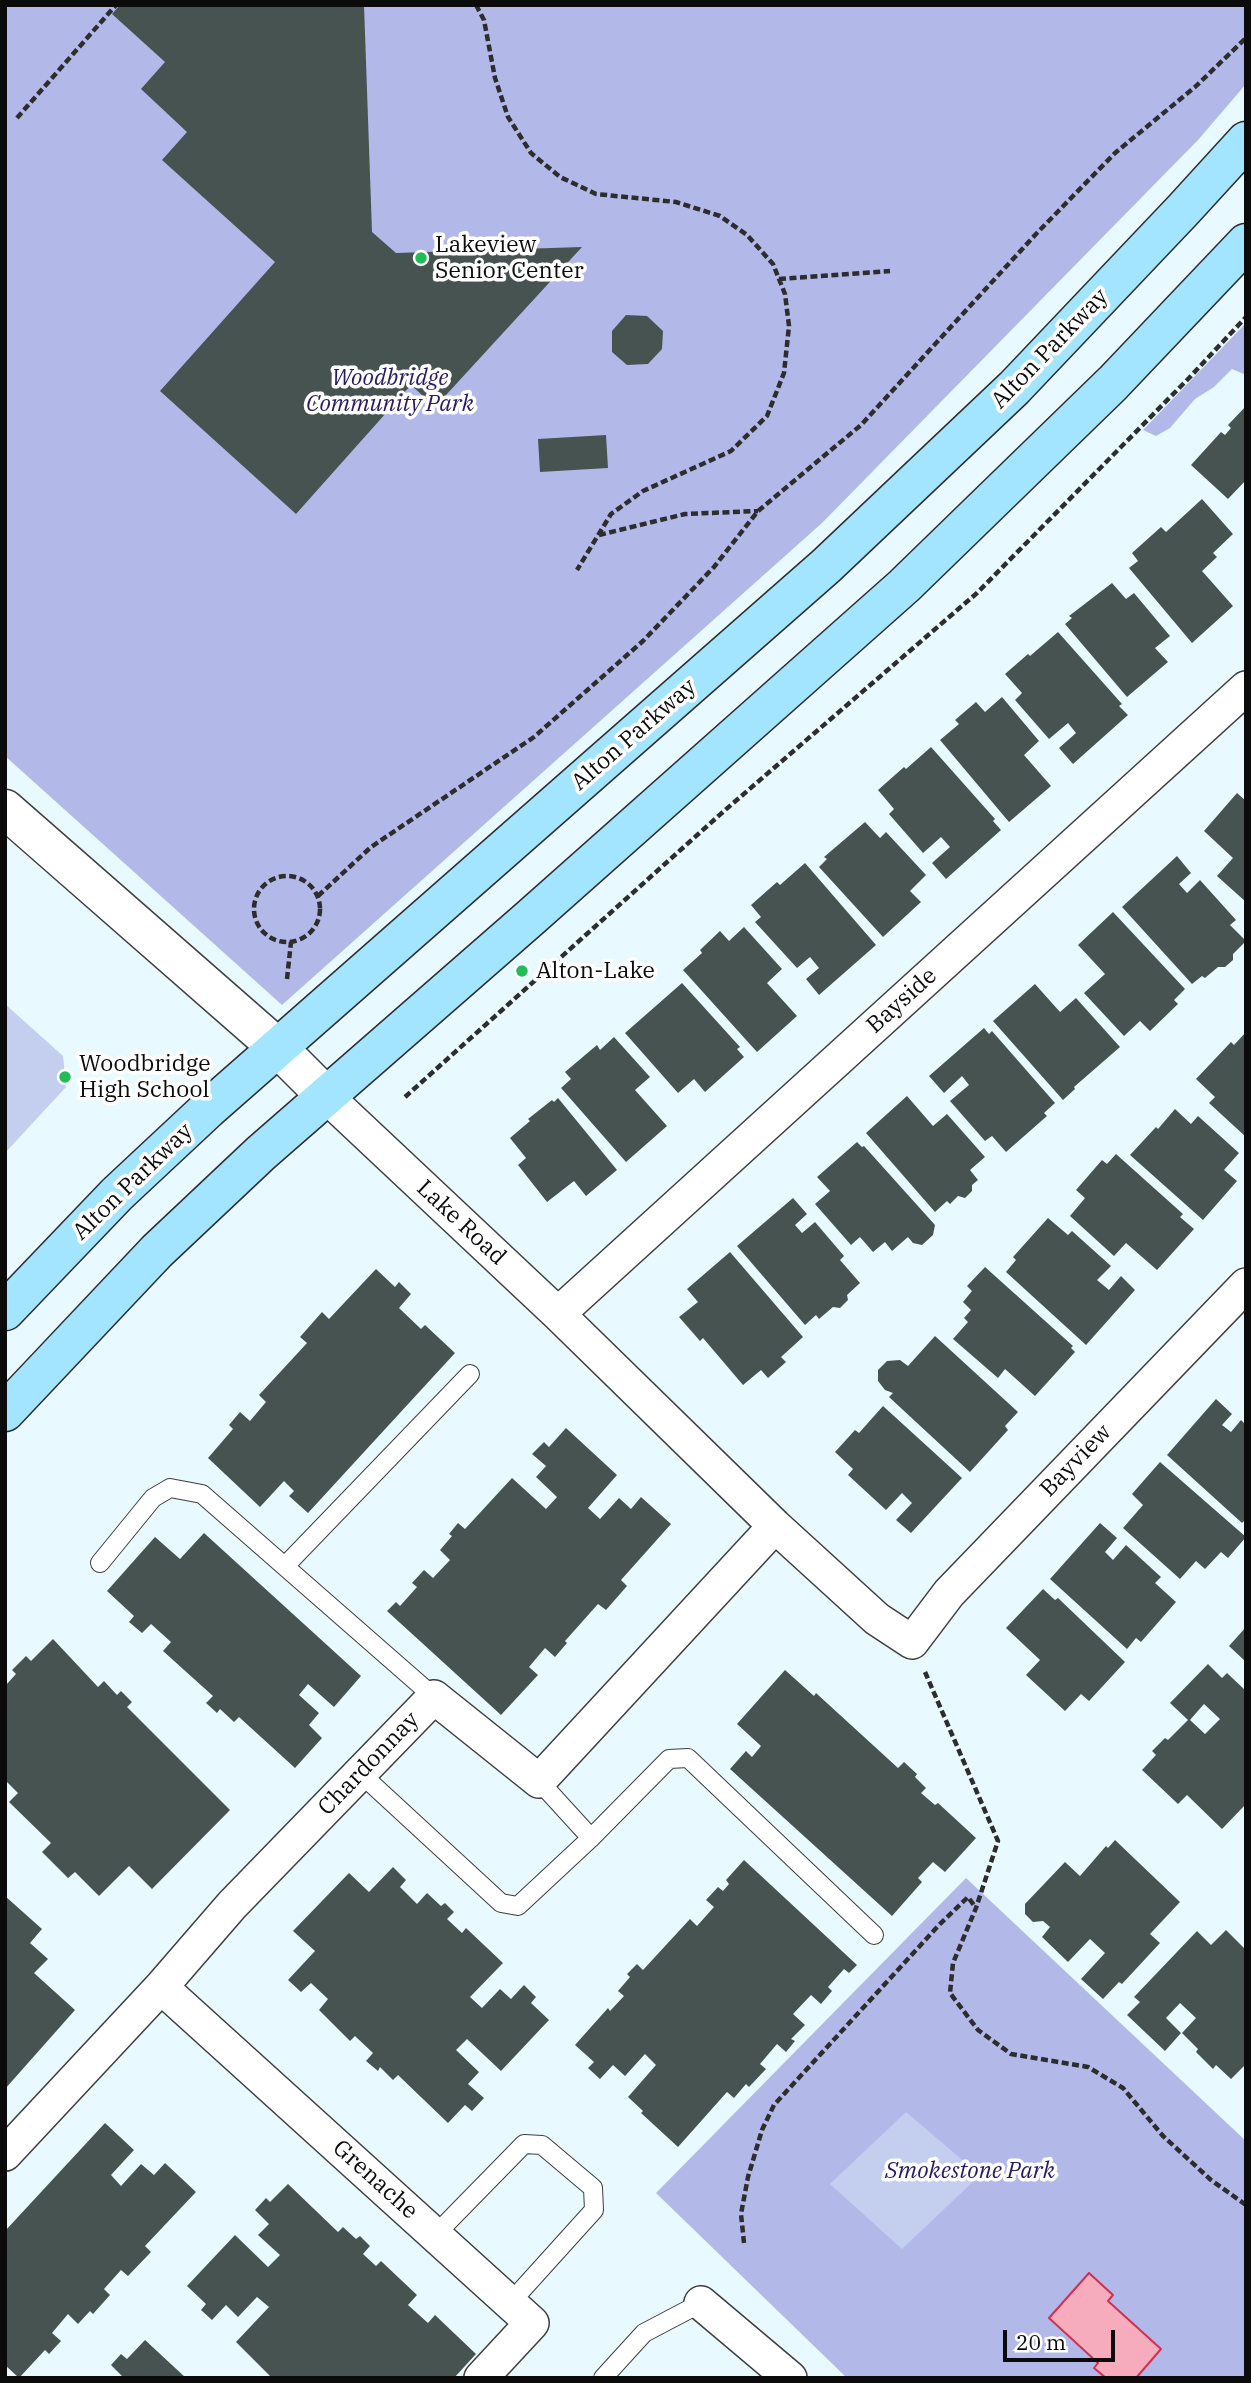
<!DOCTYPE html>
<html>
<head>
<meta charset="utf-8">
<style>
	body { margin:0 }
	#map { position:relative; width:1251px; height:2383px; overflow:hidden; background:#e8faff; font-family:"IBM Plex Serif",serif }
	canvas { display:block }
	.frame { position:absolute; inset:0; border:7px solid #0b0b0b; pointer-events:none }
	.scale { position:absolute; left:1003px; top:2330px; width:112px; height:32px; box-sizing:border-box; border:4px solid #0b0b0b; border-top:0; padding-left:9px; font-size:21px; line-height:24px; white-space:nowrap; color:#0b0b0b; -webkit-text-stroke:5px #fff; paint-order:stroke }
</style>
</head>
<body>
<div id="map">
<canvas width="1251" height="2383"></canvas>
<div class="frame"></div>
<div class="scale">20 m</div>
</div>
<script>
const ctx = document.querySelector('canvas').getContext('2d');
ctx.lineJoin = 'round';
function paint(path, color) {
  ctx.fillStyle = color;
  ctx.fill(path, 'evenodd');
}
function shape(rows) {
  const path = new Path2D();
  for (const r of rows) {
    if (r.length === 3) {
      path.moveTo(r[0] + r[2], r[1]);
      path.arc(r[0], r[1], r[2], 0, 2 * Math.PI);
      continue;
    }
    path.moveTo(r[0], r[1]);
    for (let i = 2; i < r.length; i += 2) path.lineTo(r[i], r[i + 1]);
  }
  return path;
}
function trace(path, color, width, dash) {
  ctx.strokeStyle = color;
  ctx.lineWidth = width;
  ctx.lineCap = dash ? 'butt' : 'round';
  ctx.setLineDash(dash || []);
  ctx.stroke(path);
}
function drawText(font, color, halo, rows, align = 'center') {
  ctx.font = font + ' "IBM Plex Serif",serif';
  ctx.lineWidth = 7;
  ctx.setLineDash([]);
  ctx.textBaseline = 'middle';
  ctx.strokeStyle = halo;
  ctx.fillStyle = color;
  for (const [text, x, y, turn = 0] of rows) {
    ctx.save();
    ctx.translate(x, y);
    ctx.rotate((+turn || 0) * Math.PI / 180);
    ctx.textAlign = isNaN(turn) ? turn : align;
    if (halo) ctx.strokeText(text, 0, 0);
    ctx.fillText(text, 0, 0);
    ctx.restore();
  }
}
const green = shape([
	[5,5,1246,5,1246,84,1198,140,822,523,282,1005,5,756],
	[1246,323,1246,375,1232,369,1214,387,1195,399,1170,428,1156,436,1143,430],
	[966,1878,1246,2141,1246,2378,847,2378,656,2193]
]);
const pitch = shape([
	[5,1004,63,1056,66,1087,5,1153],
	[906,2112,980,2175,902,2249,830,2184]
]);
const water = shape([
	[1089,2273,1113,2295,1108,2301,1161,2349,1136,2378,1106,2378,1094,2368,1098,2363,1049,2318,1089,2273]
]);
const building = shape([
	[120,5,364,5,372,232,396,253,582,247,435,407,411,385,296,514,160,391,275,262,162,160,187,132,141,89,165,62,112,14],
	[626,315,647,316,663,331,662,349,648,364,627,365,612,352,612,331],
	[1246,406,1246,480,1228,499,1191,465,1221,432,1225,435,1231,428,1228,425],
	[606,435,608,468,540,472,538,439],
	[1202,499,1233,534,1213,553,1217,557,1202,571,1233,606,1192,643,1129,568,1138,561,1132,553,1161,527,1166,532],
	[1112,583,1126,599,1134,593,1170,636,1155,648,1168,662,1127,697,1065,624,1072,618,1069,616],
	[1058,632,1122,704,1119,706,1128,715,1073,764,1059,748,1076,733,1068,723,1049,739,1015,700,1022,693,1005,674,1028,654,1030,656],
	[1002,697,1039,741,1024,755,1051,786,1009,822,940,740,959,724,955,720,976,702,985,712],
	[931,747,995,819,993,821,1001,830,946,879,932,863,950,847,941,837,923,853,889,814,894,809,878,790,904,767,906,769],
	[1237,793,1246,801,1246,902,1217,876,1233,858,1204,831],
	[865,822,880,838,886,832,926,875,910,891,921,902,883,937,819,867,827,859,824,857],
	[1177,856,1191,873,1179,884,1187,893,1200,880,1236,920,1230,925,1246,941,1233,954,1233,960,1225,967,1218,967,1205,978,1202,976,1192,984,1122,907],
	[805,863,876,945,819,995,806,979,819,968,810,957,797,968,755,922,761,917,751,905,777,882,780,885],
	[1113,912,1185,989,1174,1000,1178,1004,1150,1031,1140,1021,1124,1036,1084,993,1105,974,1078,945],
	[744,927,782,969,767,983,797,1016,757,1052,683,970,702,953,700,950,720,931,729,941],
	[682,983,740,1047,737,1049,744,1057,705,1092,694,1079,678,1093,625,1033],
	[1035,984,1060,1012,1076,998,1120,1047,1074,1087,1075,1089,1063,1100,993,1021],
	[984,1028,989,1034,992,1031,1055,1103,1044,1113,1047,1116,1006,1152,992,1136,985,1141,950,1101,969,1085,962,1076,944,1093,929,1076],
	[1246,1032,1246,1137,1209,1103,1215,1097,1196,1079,1231,1042,1234,1045],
	[614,1037,650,1077,635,1090,667,1126,626,1162,561,1088,571,1079,565,1072,597,1045,600,1050],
	[907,1096,933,1126,947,1114,985,1157,970,1170,978,1180,972,1185,972,1191,965,1198,958,1196,950,1204,947,1201,935,1212,866,1133],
	[558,1098,617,1170,586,1196,574,1181,547,1202,518,1165,526,1158,510,1138,530,1121,528,1119,552,1100,554,1102],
	[1175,1109,1191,1124,1198,1116,1239,1153,1224,1170,1237,1181,1203,1220,1130,1155,1156,1127,1158,1129],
	[857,1142,862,1147,864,1146,935,1225,933,1235,922,1245,913,1243,908,1237,892,1251,885,1242,873,1252,860,1237,851,1245,815,1204,830,1191,817,1177],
	[1116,1154,1183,1214,1180,1217,1194,1229,1157,1270,1126,1243,1114,1256,1070,1216,1085,1198,1076,1190,1102,1160,1107,1164],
	[793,1198,807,1214,795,1225,802,1233,815,1222,844,1256,840,1260,860,1283,847,1295,848,1300,840,1308,833,1307,819,1319,816,1315,805,1325,737,1246],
	[1048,1218,1068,1235,1072,1231,1111,1266,1097,1280,1109,1290,1121,1276,1135,1290,1086,1345,1006,1272,1016,1260,1013,1257],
	[730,1252,803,1337,781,1357,786,1362,768,1378,761,1370,743,1385,703,1338,700,1341,679,1317,698,1302,687,1289],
	[985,1267,1073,1346,1071,1348,1075,1352,1035,1396,1005,1369,998,1378,953,1339,968,1322,964,1318,971,1310,963,1302,972,1291,967,1286],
	[376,1269,395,1287,399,1282,411,1294,399,1308,421,1329,425,1325,455,1353,308,1513,289,1496,294,1491,284,1481,260,1507,208,1458,233,1429,229,1425,240,1412,250,1421,266,1402,259,1395,307,1343,300,1337,322,1312,329,1319],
	[935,1336,1018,1412,1005,1426,1008,1430,970,1472,889,1397,893,1393,885,1390,878,1381,878,1370,887,1361,900,1360,908,1366],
	[1216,1399,1232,1414,1222,1425,1231,1432,1241,1420,1246,1425,1246,1519,1242,1523,1167,1455],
	[883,1406,962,1478,911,1533,896,1520,912,1503,902,1493,886,1510,848,1475,853,1469,835,1452,855,1430,859,1433],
	[566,1428,617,1475,588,1508,600,1519,619,1498,631,1509,641,1497,671,1524,621,1580,627,1586,606,1610,598,1604,565,1641,567,1643,555,1657,545,1648,529,1667,538,1675,501,1715,387,1611,396,1602,400,1606,417,1587,412,1583,424,1570,433,1578,450,1560,440,1550,452,1536,449,1534,458,1523,465,1529,512,1478,546,1509,557,1497,536,1477,546,1466,532,1454,544,1442,549,1447],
	[1160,1462,1246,1537,1228,1558,1221,1552,1205,1569,1196,1561,1180,1579,1123,1528,1143,1505,1132,1494],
	[1100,1523,1117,1538,1105,1552,1113,1560,1126,1545,1161,1577,1155,1583,1176,1602,1141,1642,1136,1638,1127,1649,1050,1579],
	[204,1533,361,1676,334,1707,308,1684,299,1695,319,1713,309,1725,322,1738,295,1768,239,1717,234,1722,220,1709,217,1713,206,1703,213,1696,163,1651,171,1642,151,1624,142,1633,129,1622,134,1616,107,1591,155,1537,180,1559],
	[1043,1589,1055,1600,1058,1598,1125,1662,1089,1701,1081,1694,1065,1711,1026,1675,1040,1660,1006,1628],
	[1246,1627,1246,1662,1229,1646],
	[53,1639,98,1687,104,1681,117,1695,121,1691,132,1702,127,1707,230,1810,152,1889,129,1866,99,1896,75,1872,68,1878,42,1852,51,1843,9,1802,18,1793,5,1780,5,1686,16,1674,12,1670,26,1656,31,1661],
	[1208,1664,1222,1678,1227,1673,1246,1691,1246,1804,1222,1829,1187,1795,1178,1804,1142,1770,1156,1755,1152,1751,1165,1738,1168,1740,1188,1720,1170,1703],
	[1204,1704,1220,1719,1205,1734,1190,1720],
	[785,1670,814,1696,816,1693,898,1768,904,1762,917,1774,915,1777,926,1788,921,1793,935,1805,938,1803,976,1838,945,1872,933,1862,918,1878,922,1882,892,1916,730,1769,746,1751,752,1757,761,1746,737,1724],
	[1115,1840,1180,1902,1150,1934,1160,1943,1122,1984,1119,1982,1103,1999,1081,1979,1105,1953,1090,1939,1068,1962,1042,1937,1050,1927,1043,1921,1033,1922,1025,1914,1025,1904,1065,1862,1080,1876,1106,1846,1108,1848],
	[744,1860,857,1965,849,1973,844,1969,828,1987,832,1991,821,2004,811,1995,793,2014,805,2025,791,2039,795,2041,786,2052,777,2044,760,2064,766,2069,749,2087,746,2084,734,2098,727,2092,678,2147,641,2113,643,2111,628,2097,656,2065,645,2054,625,2076,613,2065,600,2079,588,2068,594,2062,575,2045,608,2008,610,2011,624,1996,618,1991,630,1977,627,1974,637,1964,643,1970,690,1919,697,1926,714,1907,706,1900,718,1887,723,1891,729,1884,726,1880],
	[393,1867,406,1880,400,1887,417,1904,427,1893,441,1906,445,1903,454,1912,447,1919,462,1933,466,1928,503,1963,470,1997,482,2008,500,1989,511,1999,524,1985,536,1997,531,2003,549,2020,501,2071,467,2039,456,2050,479,2072,468,2084,484,2098,472,2111,465,2105,448,2123,398,2075,393,2080,380,2067,378,2071,366,2061,373,2053,355,2036,350,2041,319,2010,328,1999,311,1983,301,1992,288,1980,315,1951,293,1931,349,1873,369,1892],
	[5,1896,42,1929,30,1943,48,1959,34,1973,75,2010,5,2089],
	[1226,1930,1246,1950,1246,2064,1231,2079,1216,2065,1213,2069,1196,2052,1198,2049,1182,2033,1196,2018,1180,2003,1166,2018,1181,2033,1165,2051,1127,2015,1140,2002,1134,1997,1197,1931,1211,1945],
	[105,2123,134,2150,111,2175,121,2186,141,2164,154,2175,165,2163,196,2192,145,2246,151,2252,128,2276,121,2270,104,2289,110,2295,93,2314,90,2311,78,2324,68,2314,52,2333,61,2341,49,2354,45,2350,19,2378,5,2365,5,2231],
	[288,2184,338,2232,343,2227,356,2239,360,2236,370,2246,363,2254,376,2266,381,2261,417,2295,408,2305,428,2323,435,2315,476,2354,454,2378,272,2378,236,2342,269,2307,257,2297,238,2317,226,2305,212,2320,201,2310,206,2304,187,2286,235,2235,268,2267,280,2255,258,2235,269,2224,255,2210,266,2198,270,2202],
	[145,2340,186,2378,124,2378,111,2365,121,2354,127,2359]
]);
const path = shape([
	[476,5,484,20,495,78,508,117,531,153,560,177,596,194,676,202,720,216,747,235,773,264,785,294,789,326,784,373,767,416,731,451,643,491,611,514,577,570],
	[17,118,116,5],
	[779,279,890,271],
	[599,535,685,514,758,511],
	[287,909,33],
	[318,896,371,847,534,737,643,641,714,567,758,511,861,425,1036,234,1115,153,1195,87,1246,38],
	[287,979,291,942],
	[405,1097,724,811,977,593,1189,378,1246,317],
	[925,1672,998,1841,976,1908,953,1963,950,1993,978,2030,1011,2054,1088,2067,1123,2088,1163,2136,1211,2180,1246,2205],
	[744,2243,741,2214,748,2177,762,2130,774,2105,939,1925,968,1897,976,1908]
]);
const service = shape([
	[100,1563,153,1498,170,1488,202,1494,434,1697],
	[285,1566,470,1374],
	[360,1773,501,1903,518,1906,591,1838],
	[539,1781,591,1838,669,1759,688,1758,874,1935],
	[435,2235,524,2144,542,2145,593,2188,594,2210,510,2303],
	[603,2378,644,2333,701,2303]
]);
const minor = shape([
	[326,1096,558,1314,775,1526,877,1619,912,1642,949,1593,1246,1285],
	[558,1314,1246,688],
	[161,1987,532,2323,481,2378],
	[5,2154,161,1987,232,1905,434,1697,539,1781,775,1526],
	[701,2303,790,2378]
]);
const tertiary = shape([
	[5,809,278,1048,326,1096]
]);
const secondary = shape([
	[5,1311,117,1194,208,1109,826,566,1014,388,1183,210,1246,141],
	[5,1412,157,1251,261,1153,529,919,904,586,1113,383,1246,243]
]);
const markers = [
	[421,258,7,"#20bd57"],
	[522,971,7,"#20bd57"],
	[65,1077,7,"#20bd57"]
];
const poiNames = [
	["Lakeview",435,245],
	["Senior Center",435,271],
	["Alton-Lake",536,971],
	["Woodbridge",79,1064],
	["High School",79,1090]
];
const streetNames = [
	["Alton Parkway",1050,349,-46],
	["Alton Parkway",634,735,-41],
	["Bayside",902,1001,-42],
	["Alton Parkway",133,1182,-44],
	["Lake Road",461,1223,43],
	["Bayview",1076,1461,-46],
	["Chardonnay",369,1764,-46],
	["Grenache",375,2180,42]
];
const parkNames = [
	["Woodbridge",390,378],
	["Community Park",390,404],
	["Smokestone Park",970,2171]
];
paint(green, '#b2b9e9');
paint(pitch, '#c4cff0');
paint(water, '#f7acbd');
trace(water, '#d03152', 2);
paint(building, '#475351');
trace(service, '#3e3e3e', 20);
trace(minor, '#3e3e3e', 36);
trace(tertiary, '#3e3e3e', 41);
trace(secondary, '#2d2d2d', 41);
trace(path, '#2d2d2d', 4.5, [7, 3.5]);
trace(service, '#fff', 18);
trace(minor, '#fff', 33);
trace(tertiary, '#fff', 38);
trace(secondary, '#a3e5ff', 38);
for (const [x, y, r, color] of markers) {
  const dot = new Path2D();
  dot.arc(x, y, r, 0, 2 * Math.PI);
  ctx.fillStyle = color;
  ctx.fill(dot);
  trace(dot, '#fff', 2.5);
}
drawText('23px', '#0b0b0b', '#fff', poiNames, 'left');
drawText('23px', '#0b0b0b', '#fff', streetNames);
drawText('italic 23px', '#281b63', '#fff', parkNames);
</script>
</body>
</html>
